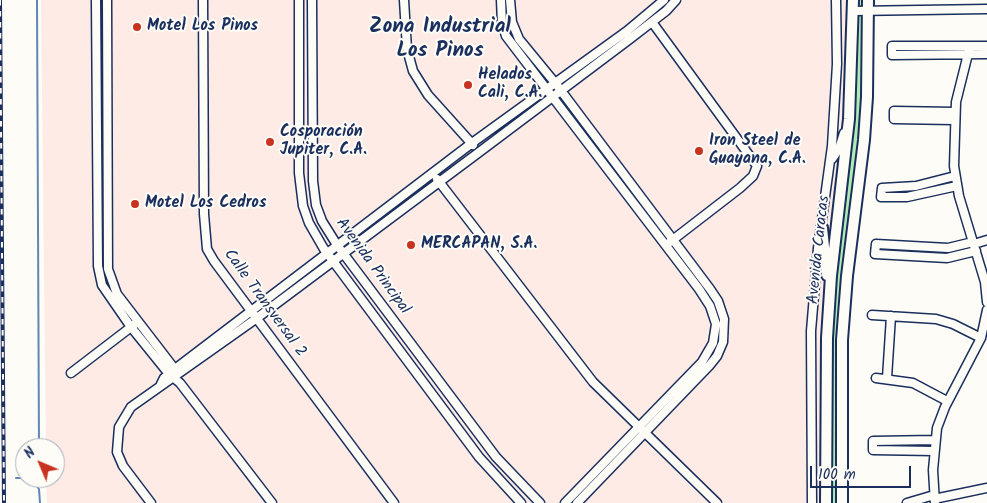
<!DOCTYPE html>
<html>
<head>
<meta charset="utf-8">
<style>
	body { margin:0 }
	#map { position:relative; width:987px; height:503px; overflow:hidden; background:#fdfcf7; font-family:Kalam,sans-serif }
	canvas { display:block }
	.north { position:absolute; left:15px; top:438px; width:50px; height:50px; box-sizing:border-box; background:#fdfcf7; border:1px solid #a3aaba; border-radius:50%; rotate:315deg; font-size:14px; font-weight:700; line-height:20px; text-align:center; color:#1b2f5e }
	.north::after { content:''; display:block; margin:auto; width:18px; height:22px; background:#c8321e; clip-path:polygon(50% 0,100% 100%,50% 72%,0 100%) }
	.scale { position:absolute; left:810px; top:466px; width:101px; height:22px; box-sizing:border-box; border:2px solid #1b2f5e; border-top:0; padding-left:6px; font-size:15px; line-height:18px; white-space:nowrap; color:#1b2f5e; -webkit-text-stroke:4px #fdfcf7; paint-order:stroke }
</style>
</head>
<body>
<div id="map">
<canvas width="987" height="503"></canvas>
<div class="north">N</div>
<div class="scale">100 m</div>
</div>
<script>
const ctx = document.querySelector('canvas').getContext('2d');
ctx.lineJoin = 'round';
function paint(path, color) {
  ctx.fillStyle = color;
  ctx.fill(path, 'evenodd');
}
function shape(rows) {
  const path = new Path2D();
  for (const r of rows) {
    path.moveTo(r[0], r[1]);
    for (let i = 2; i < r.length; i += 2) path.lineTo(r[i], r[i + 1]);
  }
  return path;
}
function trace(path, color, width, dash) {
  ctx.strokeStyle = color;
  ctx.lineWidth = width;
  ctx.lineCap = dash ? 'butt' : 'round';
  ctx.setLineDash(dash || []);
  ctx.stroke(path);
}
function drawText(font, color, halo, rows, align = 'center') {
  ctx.font = font + ' Kalam,sans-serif';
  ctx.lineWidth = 4;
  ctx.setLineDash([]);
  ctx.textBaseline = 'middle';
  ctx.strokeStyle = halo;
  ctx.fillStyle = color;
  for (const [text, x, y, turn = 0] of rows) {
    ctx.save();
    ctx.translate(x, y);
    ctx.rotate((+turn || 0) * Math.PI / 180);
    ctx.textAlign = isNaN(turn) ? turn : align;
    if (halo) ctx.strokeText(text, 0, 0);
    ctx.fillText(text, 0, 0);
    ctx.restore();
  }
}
const built = shape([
	[41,0,853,0,826,503,47,503,46,478,55,478,55,448,46,448]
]);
const green = shape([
	[853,0,868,0,867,97,847,276,842,503,826,503,826,362,843,186]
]);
const stream = shape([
	[37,0,39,448],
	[16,478,32,478],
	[31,479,39,489,40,503]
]);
const minor = shape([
	[96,0,98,266,102,285,131,327,169,374,180,383,272,503],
	[107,0,108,269,117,294,177,372],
	[203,0,204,214,207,249,214,261,394,503],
	[299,0,299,173,303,206,309,223,324,249,479,457,521,503],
	[312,0,313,181,316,205,322,221,337,245,496,457,540,503],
	[404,0,407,49,413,71,428,95,473,145],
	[501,0,502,23,506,36,699,289,710,306,716,324,713,343,702,362,565,503],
	[510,0,512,22,519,39,556,84,710,289,718,301,724,319,723,342,717,356,709,366,577,503],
	[853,11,987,9],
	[652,22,757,166,753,176,740,188,670,242],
	[970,46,956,102,954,166,959,196,985,282,987,302],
	[987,46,892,46,892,55,987,54],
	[954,120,894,119,894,111,955,112],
	[832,159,839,149,844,133],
	[955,176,916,186,882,188,881,197,907,197,957,186],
	[437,179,593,382,717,503],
	[973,242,948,248,876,244,875,254,947,258,976,251],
	[974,244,987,240],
	[872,315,936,319,953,324,981,338],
	[71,373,135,324],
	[876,378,913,383,947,401],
	[887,378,891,316],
	[161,384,164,378,175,369,472,143,627,31,664,0],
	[934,451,873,450,873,441,935,440],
	[934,499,987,488],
	[151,503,123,466,117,452,119,427,131,407,257,318,478,153,631,38,666,11,676,0],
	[812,503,811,331,818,248,832,146,837,64,836,0],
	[907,503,934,495],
	[935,503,933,470,937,428,945,407,981,338,987,310]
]);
const tertiary = shape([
	[822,228,827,275],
	[826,503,827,338,831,276,849,119,853,0],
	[842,503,842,340,847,276,864,140,867,97,868,0]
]);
const rail = shape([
	[0,0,4,503]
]);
const markers = [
	[137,27,5,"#c8321e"],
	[468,85,5,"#c8321e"],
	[270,142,5,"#c8321e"],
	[699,151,5,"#c8321e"],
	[135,204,5,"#c8321e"],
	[411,245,5,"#c8321e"]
];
const poiNames = [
	["Motel Los Pinos",147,27],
	["Helados",478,76],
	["Cali, C.A.",478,94],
	["Cosporación",280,133],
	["Jupiter, C.A.",280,151],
	["Iron Steel de",709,142],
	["Guayana, C.A.",709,160],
	["Motel Los Cedros",145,204],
	["MERCAPAN, S.A.",421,245]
];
const streetNames = [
	["Avenida Caracas",820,250,-84],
	["Avenida Principal",372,267,54],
	["Calle Transversal 2",264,304,54]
];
const districtNames = [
	["Zona Industrial",440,28],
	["Los Pinos",440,52]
];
paint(built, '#feebe6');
paint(green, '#afecb2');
trace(stream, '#5f87b2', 2);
trace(minor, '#1b2f5e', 11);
trace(tertiary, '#1b2f5e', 14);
trace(minor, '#fdfcf7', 8);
trace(tertiary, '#fdfcf7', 10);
trace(rail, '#1b2f5e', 4);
trace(rail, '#fdfcf7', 2, [5.5]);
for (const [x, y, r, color] of markers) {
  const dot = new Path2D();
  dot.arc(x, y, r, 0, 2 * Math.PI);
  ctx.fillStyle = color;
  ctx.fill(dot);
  trace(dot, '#fdfcf7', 2);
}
drawText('bold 16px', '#1b2f5e', '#fdfcf7', poiNames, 'left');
drawText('16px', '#1b2f5e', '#fdfcf7', streetNames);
drawText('bold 21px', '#1b2f5e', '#fdfcf7', districtNames);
</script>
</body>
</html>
